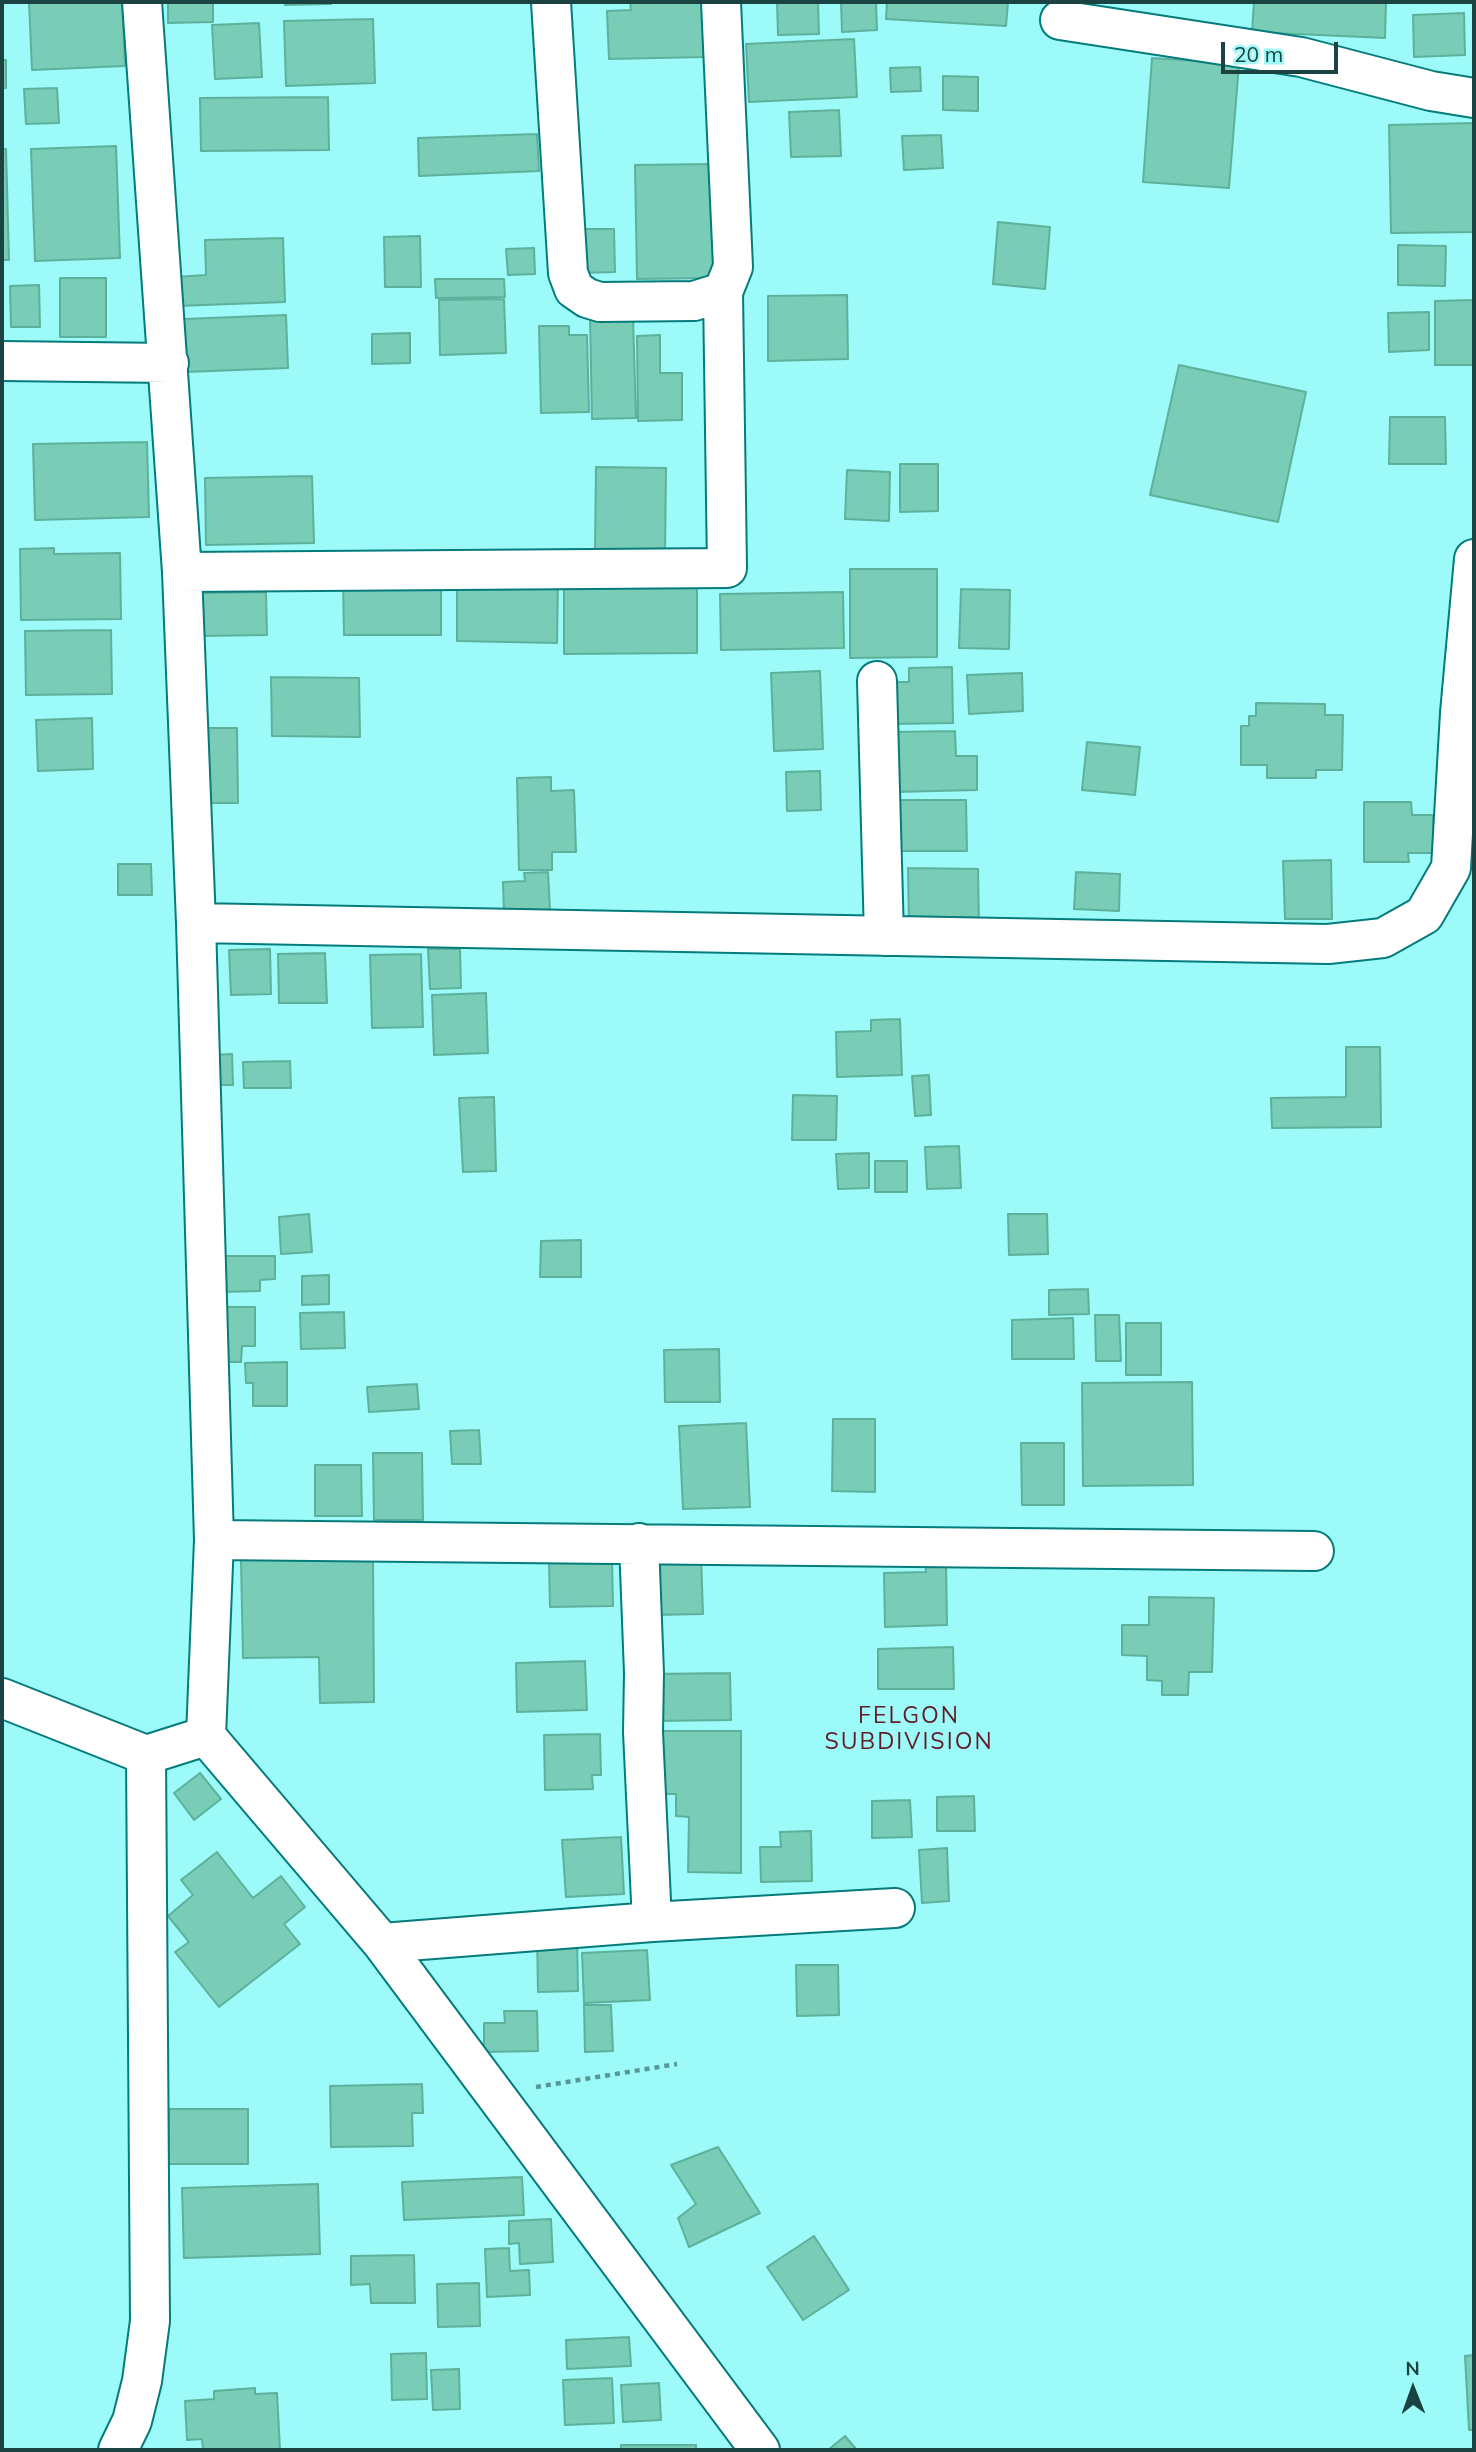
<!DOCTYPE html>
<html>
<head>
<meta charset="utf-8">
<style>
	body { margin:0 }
	#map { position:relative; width:1476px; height:2452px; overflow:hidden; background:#9cfaf9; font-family:Mulish,sans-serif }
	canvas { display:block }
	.frame { position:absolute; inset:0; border:4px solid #1b4342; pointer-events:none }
	.north { position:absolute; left:1378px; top:2354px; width:70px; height:70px; -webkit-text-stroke:5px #9cfaf9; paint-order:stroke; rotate:359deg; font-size:19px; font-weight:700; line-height:28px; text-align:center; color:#1b4342 }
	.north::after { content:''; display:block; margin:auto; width:24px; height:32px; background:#1b4342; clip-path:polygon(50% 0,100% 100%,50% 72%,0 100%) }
	.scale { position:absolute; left:1221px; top:42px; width:117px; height:32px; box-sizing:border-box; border:4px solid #1b4342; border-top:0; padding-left:9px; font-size:21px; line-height:24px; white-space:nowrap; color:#1b4342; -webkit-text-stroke:5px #9cfaf9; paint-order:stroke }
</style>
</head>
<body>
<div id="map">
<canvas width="1476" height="2452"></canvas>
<div class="frame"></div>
<div class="north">N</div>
<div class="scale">20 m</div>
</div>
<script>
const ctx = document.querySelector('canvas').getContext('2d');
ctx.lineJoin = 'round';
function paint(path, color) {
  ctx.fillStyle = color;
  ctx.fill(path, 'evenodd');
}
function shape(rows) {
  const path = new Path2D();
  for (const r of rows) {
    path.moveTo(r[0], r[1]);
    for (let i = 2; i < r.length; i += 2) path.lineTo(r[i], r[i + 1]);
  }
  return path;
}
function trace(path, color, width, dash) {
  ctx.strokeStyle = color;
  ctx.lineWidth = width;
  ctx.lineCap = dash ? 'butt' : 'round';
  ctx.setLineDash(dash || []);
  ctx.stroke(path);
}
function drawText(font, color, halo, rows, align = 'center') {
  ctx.font = font + ' Mulish,sans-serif';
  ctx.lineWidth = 7;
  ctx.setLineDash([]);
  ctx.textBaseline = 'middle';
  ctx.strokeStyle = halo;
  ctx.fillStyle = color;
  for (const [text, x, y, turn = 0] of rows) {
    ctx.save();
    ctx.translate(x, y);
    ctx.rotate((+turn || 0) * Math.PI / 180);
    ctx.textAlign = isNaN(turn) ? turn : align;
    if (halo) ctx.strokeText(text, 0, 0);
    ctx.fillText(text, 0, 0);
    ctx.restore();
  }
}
const building = shape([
	[29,2,122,2,125,66,32,70,29,2],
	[168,2,213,2,213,22,168,23,168,2],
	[285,2,331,2,331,4,285,5,285,2],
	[630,2,702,2,704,57,609,59,607,11,631,10,630,2],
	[777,2,818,2,819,34,778,35,777,2],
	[841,2,876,2,877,30,842,32,841,2],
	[887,2,1008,2,1006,26,886,19,887,2],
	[1254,2,1386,2,1385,38,1252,32,1254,2],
	[1464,13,1465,55,1414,57,1413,15,1464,13],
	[373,19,375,83,286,86,284,21,373,19],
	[259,23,262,77,215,79,212,25,259,23],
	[854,39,857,97,749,102,746,44,854,39],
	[1152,58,1239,64,1229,188,1143,182,1152,58],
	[2,60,6,60,6,88,2,88,2,60],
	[920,67,921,91,891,92,890,68,920,67],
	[943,76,978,77,978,111,943,110,943,76],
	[57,88,59,123,26,124,24,89,57,88],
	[328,97,329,150,201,151,200,98,328,97],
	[839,110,841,156,791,157,789,112,839,110],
	[1474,123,1474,232,1391,233,1389,125,1474,123],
	[537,134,539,171,419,176,418,138,537,134],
	[941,135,943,168,904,170,902,136,941,135],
	[116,146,120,258,35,261,31,149,116,146],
	[2,149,6,149,9,260,2,260,2,149],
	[713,164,714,278,637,279,635,165,713,164],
	[998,222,1050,227,1045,289,993,284,998,222],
	[578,229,614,229,615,272,578,273,578,229],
	[420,236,421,287,385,287,384,237,420,236],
	[283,238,285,302,177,306,176,277,206,275,205,240,283,238],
	[1398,245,1446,246,1445,286,1398,285,1398,245],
	[534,248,535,274,508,275,506,249,534,248],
	[60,278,106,278,106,337,60,337,60,278],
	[435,279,504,279,505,297,436,298,435,279],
	[39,285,40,327,11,327,10,286,39,285],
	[847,295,848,359,768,361,768,296,847,295],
	[504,299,506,353,440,355,439,300,504,299],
	[1474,300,1474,365,1435,365,1435,301,1474,300],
	[1429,312,1429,350,1389,352,1388,313,1429,312],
	[286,315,288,368,185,372,184,319,286,315],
	[633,316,636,418,592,419,590,317,633,316],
	[539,326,569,326,569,335,587,335,589,412,541,413,539,326],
	[410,333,410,363,372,364,372,334,410,333],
	[660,335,660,373,682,373,682,420,638,421,637,336,660,335],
	[1179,365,1306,392,1278,522,1150,495,1179,365],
	[1390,417,1445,417,1446,464,1389,464,1390,417],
	[147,442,149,517,35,520,33,444,147,442],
	[900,464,938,464,938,511,900,512,900,464],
	[596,467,666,468,665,552,595,551,596,467],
	[847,470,890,472,889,521,845,519,847,470],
	[312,476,314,543,206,545,205,478,312,476],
	[54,548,54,554,120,553,121,619,21,620,20,549,54,548],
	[850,569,937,569,937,657,850,658,850,569],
	[457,580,558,581,557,643,457,641,457,580],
	[564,581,697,581,697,653,564,654,564,581],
	[343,582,441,583,441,635,344,635,343,582],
	[961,589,1010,590,1009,649,959,648,961,589],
	[266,592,267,635,202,636,202,593,266,592],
	[843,592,844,648,721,650,720,594,843,592],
	[111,630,112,694,26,695,25,631,111,630],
	[952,667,953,723,893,724,893,682,909,682,909,668,952,667],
	[820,671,823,749,774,751,771,673,820,671],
	[1022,673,1023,711,969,714,967,675,1022,673],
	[271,677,359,678,360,737,272,736,271,677],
	[1256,703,1325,704,1325,715,1343,715,1342,770,1316,770,1316,778,1267,778,1267,765,1241,765,1241,726,1249,726,1249,716,1256,716,1256,703],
	[92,718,93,769,38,771,36,720,92,718],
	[201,728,237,728,238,803,203,803,201,728],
	[955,731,956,756,977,756,977,790,894,792,894,732,955,731],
	[1087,742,1140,747,1135,795,1082,790,1087,742],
	[820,771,821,810,787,811,786,772,820,771],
	[551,777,551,791,574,790,576,852,552,852,552,870,519,870,517,778,551,777],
	[896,800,966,800,967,851,897,851,896,800],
	[1364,802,1411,802,1412,815,1433,815,1433,853,1408,853,1409,862,1364,862,1364,802],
	[1331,860,1332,919,1285,919,1283,861,1331,860],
	[118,864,151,864,152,895,118,895,118,864],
	[908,868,978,869,979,927,909,927,908,868],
	[548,872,550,910,504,912,503,882,525,881,524,873,548,872],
	[1076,872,1120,874,1119,911,1074,909,1076,872],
	[270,949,271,994,231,995,229,950,270,949],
	[428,949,460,949,461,988,430,989,428,949],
	[325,953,327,1003,279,1003,278,954,325,953],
	[421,954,423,1027,372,1028,370,955,421,954],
	[486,993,488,1053,434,1055,432,995,486,993],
	[900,1019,902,1075,837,1077,836,1032,871,1031,871,1020,900,1019],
	[1346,1047,1380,1047,1381,1127,1272,1128,1271,1098,1346,1097,1346,1047],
	[232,1054,233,1085,213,1085,212,1055,232,1054],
	[290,1061,291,1088,244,1088,243,1062,290,1061],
	[929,1075,931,1115,915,1116,912,1076,929,1075],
	[793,1095,837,1096,836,1140,792,1140,793,1095],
	[494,1097,496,1171,463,1172,459,1098,494,1097],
	[959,1146,961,1188,927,1189,925,1147,959,1146],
	[869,1153,869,1188,838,1189,836,1154,869,1153],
	[875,1161,907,1161,907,1192,875,1192,875,1161],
	[309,1214,312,1252,281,1254,279,1217,309,1214],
	[1008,1214,1047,1214,1048,1254,1009,1255,1008,1214],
	[581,1240,581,1277,540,1277,541,1241,581,1240],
	[221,1256,275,1256,275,1279,260,1280,260,1291,221,1292,221,1256],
	[329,1275,329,1304,302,1305,302,1276,329,1275],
	[1088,1289,1089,1314,1049,1315,1049,1290,1088,1289],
	[222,1307,255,1307,255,1346,242,1346,241,1362,221,1362,222,1307],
	[344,1312,345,1348,301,1349,300,1313,344,1312],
	[1095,1315,1119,1315,1121,1361,1096,1361,1095,1315],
	[1073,1318,1074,1359,1012,1359,1012,1320,1073,1318],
	[1126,1323,1161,1323,1161,1375,1126,1375,1126,1323],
	[719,1349,720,1402,665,1402,664,1350,719,1349],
	[287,1362,287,1406,253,1406,253,1383,246,1383,245,1363,287,1362],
	[1192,1382,1193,1485,1083,1486,1082,1383,1192,1382],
	[417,1384,419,1409,369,1412,367,1387,417,1384],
	[833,1419,875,1419,875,1492,832,1491,833,1419],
	[746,1423,750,1507,683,1509,679,1426,746,1423],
	[479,1430,481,1464,452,1464,450,1431,479,1430],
	[1021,1443,1064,1443,1064,1505,1022,1505,1021,1443],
	[373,1453,422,1453,423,1520,374,1520,373,1453],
	[315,1465,361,1465,362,1516,315,1516,315,1465],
	[701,1556,703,1614,654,1615,653,1558,701,1556],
	[373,1559,374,1702,320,1703,319,1657,243,1658,241,1560,373,1559],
	[946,1560,947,1625,885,1627,884,1573,926,1572,925,1561,946,1560],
	[612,1561,613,1606,550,1607,549,1562,612,1561],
	[1149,1597,1214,1598,1212,1672,1189,1672,1188,1695,1162,1695,1162,1681,1147,1680,1147,1656,1122,1655,1122,1625,1149,1625,1149,1597],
	[953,1647,954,1689,878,1689,878,1649,953,1647],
	[585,1661,587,1710,517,1712,516,1663,585,1661],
	[730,1673,731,1720,653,1721,652,1674,730,1673],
	[659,1731,741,1731,741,1873,688,1872,689,1817,676,1816,676,1794,659,1794,659,1731],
	[600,1734,601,1775,592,1775,593,1789,545,1790,544,1735,600,1734],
	[200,1773,221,1799,194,1820,174,1793,200,1773],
	[974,1796,975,1831,937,1831,937,1797,974,1796],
	[910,1800,912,1837,872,1838,872,1801,910,1800],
	[811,1831,812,1881,761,1882,760,1847,781,1847,780,1832,811,1831],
	[621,1837,624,1894,566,1897,562,1840,621,1837],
	[947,1848,949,1901,922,1903,919,1850,947,1848],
	[217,1852,253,1898,281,1876,305,1907,284,1924,300,1944,219,2007,175,1952,189,1942,168,1916,193,1895,181,1880,217,1852],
	[577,1933,578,1991,538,1992,537,1934,577,1933],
	[647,1950,650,2000,584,2003,582,1953,647,1950],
	[796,1965,838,1965,839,2015,797,2016,796,1965],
	[584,2005,611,2005,613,2051,585,2052,584,2005],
	[504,2011,537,2011,538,2051,484,2052,484,2023,505,2023,504,2011],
	[422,2084,423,2113,412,2113,413,2146,331,2147,330,2086,422,2084],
	[169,2109,248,2109,248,2164,169,2164,169,2109],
	[718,2147,760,2213,689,2247,678,2218,696,2204,671,2165,718,2147],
	[522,2177,524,2215,404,2220,402,2182,522,2177],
	[318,2184,320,2254,184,2258,182,2188,318,2184],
	[551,2219,553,2262,520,2264,519,2243,509,2244,509,2221,551,2219],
	[814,2236,849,2290,803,2320,767,2267,814,2236],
	[509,2248,510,2271,529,2270,530,2295,487,2297,485,2249,509,2248],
	[414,2255,415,2303,371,2303,370,2284,351,2285,351,2256,414,2255],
	[479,2283,480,2326,438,2327,437,2284,479,2283],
	[629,2337,631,2366,567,2369,566,2340,629,2337],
	[426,2353,427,2399,392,2400,391,2354,426,2353],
	[1474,2355,1474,2430,1469,2430,1465,2356,1474,2355],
	[459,2369,460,2409,433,2410,431,2370,459,2369],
	[612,2378,614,2423,565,2425,563,2380,612,2378],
	[659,2383,661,2420,623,2422,621,2385,659,2383],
	[255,2388,255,2394,277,2393,280,2450,203,2450,202,2439,187,2440,185,2401,214,2399,214,2391,255,2388],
	[845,2436,857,2450,828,2450,845,2436],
	[621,2445,696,2445,696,2450,621,2450,621,2445]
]);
const path = shape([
	[536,2087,677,2064]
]);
const minor = shape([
	[142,2,182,572,196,923,214,1540,206,1736,382,1943,760,2450],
	[551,2,568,273,574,289,587,298,600,302,694,301,723,292,733,267,721,2],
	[1060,20,1301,57,1431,91,1474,98],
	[2,361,169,363],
	[182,572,727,568,723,292],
	[877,681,884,936],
	[196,923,1328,944,1383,938,1424,915,1451,868,1460,713,1474,559],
	[214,1540,1314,1551],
	[639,1543,644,1673,643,1732,652,1922],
	[2,1698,146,1755,206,1736],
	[382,1943,652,1922,895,1908],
	[118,2450,132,2421,142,2381,150,2321,146,1755]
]);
const neighbourhoodNames = [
	["FELGON",909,1716],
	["SUBDIVISION",909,1742]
];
paint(building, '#79cdb6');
trace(building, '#5db19b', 2);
trace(minor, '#057b7b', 42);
trace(path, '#579897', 4.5, [5, 5]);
trace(minor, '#fff', 38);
ctx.letterSpacing = '2px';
drawText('23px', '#611c28', '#9cfaf9', neighbourhoodNames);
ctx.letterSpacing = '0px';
</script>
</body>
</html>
